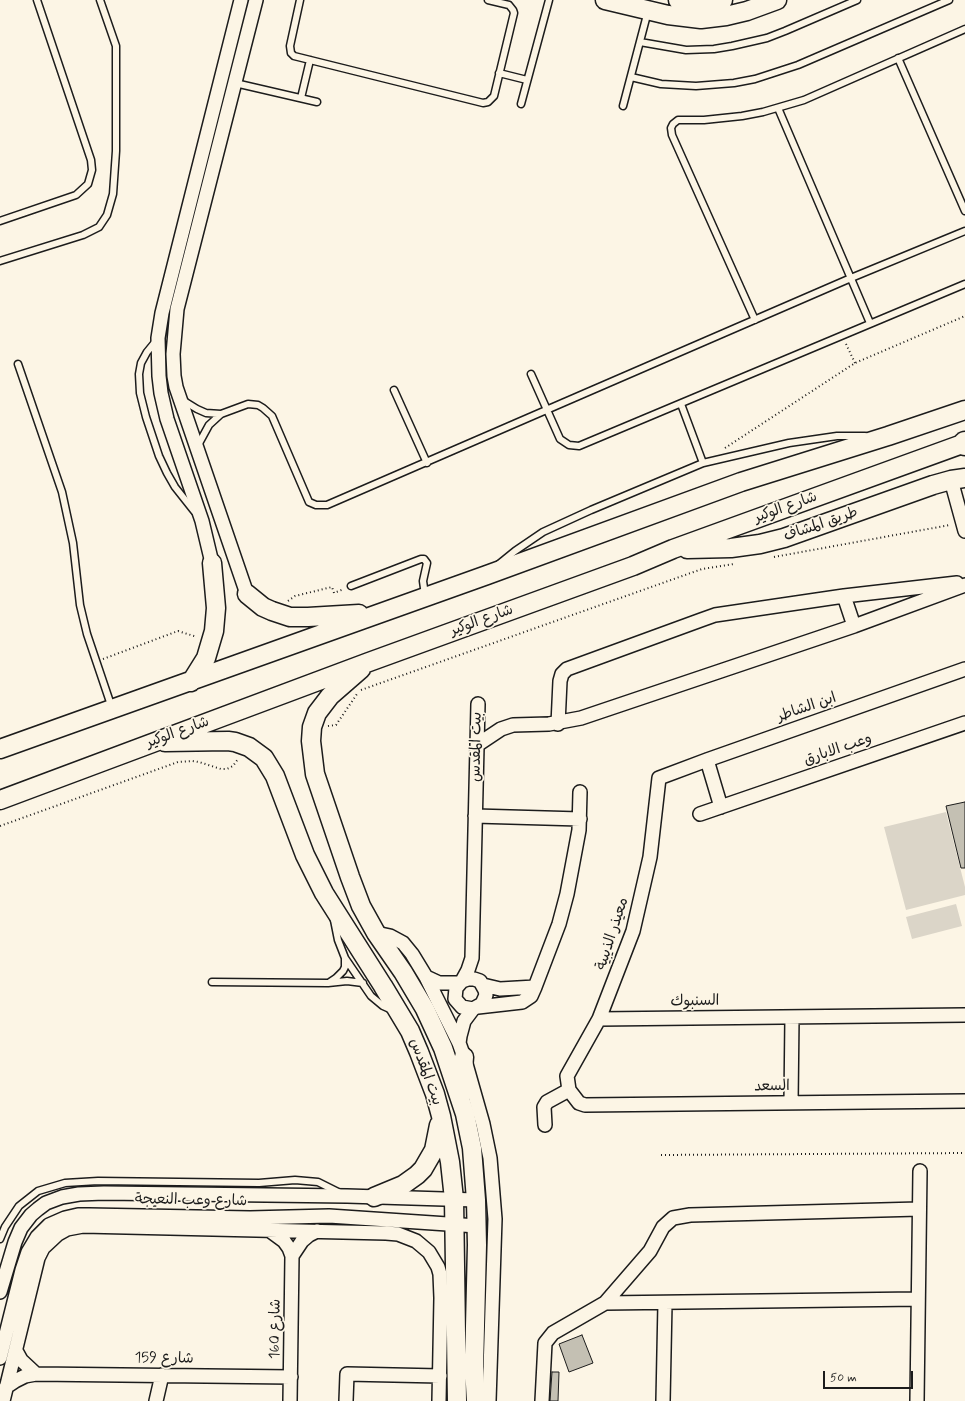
<!DOCTYPE html>
<html>
<head>
<meta charset="utf-8">
<style>
	body { margin:0 }
	#map { position:relative; width:965px; height:1401px; overflow:hidden; background:#fcf5e5; font-family:Mynerve,sans-serif }
	canvas { display:block }
	.scale { position:absolute; left:823px; top:1371px; width:90px; height:18px; box-sizing:border-box; border:2px solid #1c1c1c; border-top:0; padding-left:5px; font-size:12px; line-height:14px; white-space:nowrap; color:#1c1c1c; -webkit-text-stroke:3px #fcf5e5; paint-order:stroke }
</style>
</head>
<body>
<div id="map">
<canvas width="965" height="1401"></canvas>
<div class="scale">50 m</div>
</div>
<script>
const ctx = document.querySelector('canvas').getContext('2d');
ctx.lineJoin = 'round';
function paint(path, color) {
  ctx.fillStyle = color;
  ctx.fill(path, 'evenodd');
}
function shape(rows) {
  const path = new Path2D();
  for (const r of rows) {
    path.moveTo(r[0], r[1]);
    for (let i = 2; i < r.length; i += 2) path.lineTo(r[i], r[i + 1]);
  }
  return path;
}
function trace(path, color, width, dash) {
  ctx.strokeStyle = color;
  ctx.lineWidth = width;
  ctx.lineCap = dash ? 'butt' : 'round';
  ctx.setLineDash(dash || []);
  ctx.stroke(path);
}
function drawText(font, color, halo, rows, align = 'center') {
  ctx.font = font + ' Mynerve,"Playpen Sans Arabic",sans-serif';
  ctx.lineWidth = 3.5;
  ctx.setLineDash([]);
  ctx.textBaseline = 'middle';
  ctx.strokeStyle = halo;
  ctx.fillStyle = color;
  for (const [text, x, y, turn = 0] of rows) {
    ctx.save();
    ctx.translate(x, y);
    ctx.rotate((+turn || 0) * Math.PI / 180);
    ctx.textAlign = isNaN(turn) ? turn : align;
    if (halo) ctx.strokeText(text, 0, 0);
    ctx.fillText(text, 0, 0);
    ctx.restore();
  }
}
const green = shape([
	[946,812,965,887,965,895,906,910,884,827],
	[956,904,962,926,912,939,906,917]
]);
const building = shape([
	[965,802,965,868,961,868,946,806,965,802],
	[582,1335,593,1363,569,1372,559,1344,582,1335],
	[552,1372,559,1372,558,1401,550,1401,552,1372]
]);
const path = shape([
	[846,344,855,363],
	[725,448,855,363,965,316],
	[774,557,950,525],
	[288,601,295,596,332,587,334,593,344,589],
	[103,659,178,631,197,637],
	[361,690,702,569,734,564],
	[328,726,336,725,357,694],
	[0,826,178,762,192,761,199,762,221,769,227,769,233,766,238,759],
	[661,1155,965,1153]
]);
const lane = shape([
	[300,0,290,46,291,53,294,56,483,103,488,102,494,96,514,13,513,10,509,5,488,0],
	[640,42,686,50,714,49,732,46,767,38,785,31,857,0],
	[898,58,965,211],
	[499,73,527,80],
	[631,77,661,84,696,86,734,83,755,79,798,65,949,0],
	[235,83,317,102],
	[301,98,310,60],
	[521,104,549,0],
	[623,106,648,11],
	[778,108,870,323],
	[0,221,76,195,88,184,92,170,91,160,37,0],
	[0,261,83,235,99,227,107,215,113,194,116,151,116,46,100,0],
	[755,320,672,135,671,128,673,124,678,120,704,120,742,116,763,112,804,100,965,29],
	[156,341,147,352,141,363,139,374,140,393,146,417,159,456,167,473,175,487,194,511],
	[18,364,62,492,73,543,80,605,87,634,112,708],
	[531,374,560,439,569,445,579,446,965,284],
	[394,390,427,463],
	[184,401,197,409,206,413,221,414],
	[681,404,703,463],
	[197,447,209,425,221,414,248,404,258,405,263,408,272,416,309,502,316,505,327,505,851,278,965,231],
	[499,564,515,551,543,532,591,510,703,463,789,443,837,436,865,436],
	[351,586,421,559,424,559,427,563,423,581,425,595],
	[334,920,338,940,345,958,371,996,383,1006,392,1010],
	[212,982,328,983,347,981,363,983],
	[330,982,336,978,343,971,345,967,345,958],
	[0,1239,5,1227,19,1206,38,1191,65,1183,98,1181,259,1183,295,1180,318,1182,340,1193]
]);
const street = shape([
	[951,480,965,531],
	[212,563,202,521,167,419,161,393,159,376,158,338,162,313,241,0],
	[247,594,176,387,174,376,173,354,177,309,256,0],
	[844,596,854,626],
	[965,669,707,760,659,778,650,857,633,931,599,1019,567,1076,569,1090,579,1103,585,1105,965,1101],
	[558,724,560,681,562,674,567,669,701,620,715,615,844,596,957,583],
	[477,745,501,729,513,725,549,724,581,718,854,626,965,585],
	[707,760,721,807],
	[700,814,965,723],
	[475,816,580,819],
	[376,933,390,936,403,943,412,954,426,977,459,1043,464,1057,483,1124,490,1158,495,1219,489,1401],
	[426,977,439,983,459,983],
	[462,981,468,970,472,958,478,704],
	[483,985,500,989,535,987],
	[478,1007,522,1002,531,996,535,987,559,924,567,894,579,830,580,792],
	[599,1019,965,1015],
	[459,1043,460,1036,464,1021,473,1009,482,1004,486,995,485,990,480,981,474,979,468,979,462,981,456,988,455,999,462,1007,473,1009],
	[791,1103,792,1017],
	[545,1125,544,1107,547,1102,569,1090],
	[269,1230,284,1241,289,1248,292,1256,290,1401],
	[292,1256,302,1241,309,1235,317,1231],
	[0,1292,15,1242,21,1228,31,1215,38,1209,46,1203,62,1197,79,1194,104,1193,347,1196,476,1200],
	[605,1303,918,1299],
	[16,1351,21,1360,36,1374],
	[0,1358,22,1270,28,1252,37,1237,49,1225,65,1218,78,1215,89,1215,250,1218,329,1216,477,1226],
	[6,1387,15,1381,25,1376,36,1374,291,1377],
	[3,1401,38,1258,43,1248,58,1234,67,1229,83,1226,386,1233,398,1234,416,1241,429,1252,438,1267,440,1274,441,1298,439,1401],
	[156,1401,162,1375],
	[346,1401,347,1374,440,1376],
	[542,1401,545,1343,553,1333,605,1303,650,1251,663,1227,673,1218,690,1215,919,1209],
	[663,1401,665,1303],
	[917,1401,920,1171]
]);
const secondary = shape([
	[605,0,668,15,701,19,726,16,747,11,777,0],
	[678,0,700,3,723,0],
	[687,549,731,548,760,544,784,538,933,485,951,480,965,478],
	[247,594,263,607,272,611,290,617,308,617,359,614],
	[361,669,330,696,317,713,312,727,311,741,315,774,350,877,361,906,376,933,403,972,425,1009,443,1048,465,1114,472,1148,476,1200,477,1245,474,1367,476,1401],
	[191,682,206,658,214,631,216,608,212,563],
	[165,742,228,741,235,742,249,747,264,758,275,776,305,855,324,893,383,986,410,1031,419,1052,435,1094,441,1116,450,1162,454,1199,457,1401],
	[0,749,487,575,741,482,888,436,965,410],
	[0,800,369,662,633,566,673,549,965,443],
	[461,1093,464,1057],
	[374,1197,403,1185,417,1175,423,1169,434,1150,439,1125]
]);
const highway = shape([
	[965,444,965,443]
]);
const streetNames = [
	["شارع الوكير",786,508,-20],
	["طريق المشاف",821,525,-19],
	["شارع الوكير",482,621,-20],
	["ابن الشاطر",807,708,-19],
	["شارع الوكير",178,733,-20],
	["بيت المقدس",477,747,-89],
	["وعب الابارق",838,750,-19],
	["معيذر الذيبية",613,934,-72],
	["السنبوك",695,1002,-1],
	["بيت المقدس",425,1072,70],
	["السعد",772,1087,-1],
	["شارع وعب النعيجة",191,1201,1],
	["شارع 160",276,1329,-89],
	["شارع 159",164,1359,1]
];
paint(green, '#dbd5c8');
paint(building, '#c4c0b3');
trace(building, '#1c1c1c', 1);
trace(lane, '#1c1c1c', 9);
trace(street, '#1c1c1c', 16);
trace(secondary, '#1c1c1c', 21);
trace(highway, '#1c1c1c', 25);
trace(path, '#1c1c1c', 2, [1, 3]);
trace(lane, '#fcf5e5', 6);
trace(street, '#fcf5e5', 13);
trace(secondary, '#fcf5e5', 18);
trace(highway, '#fcf5e5', 22);
drawText('15px', '#1c1c1c', '#fcf5e5', streetNames);
</script>
</body>
</html>
